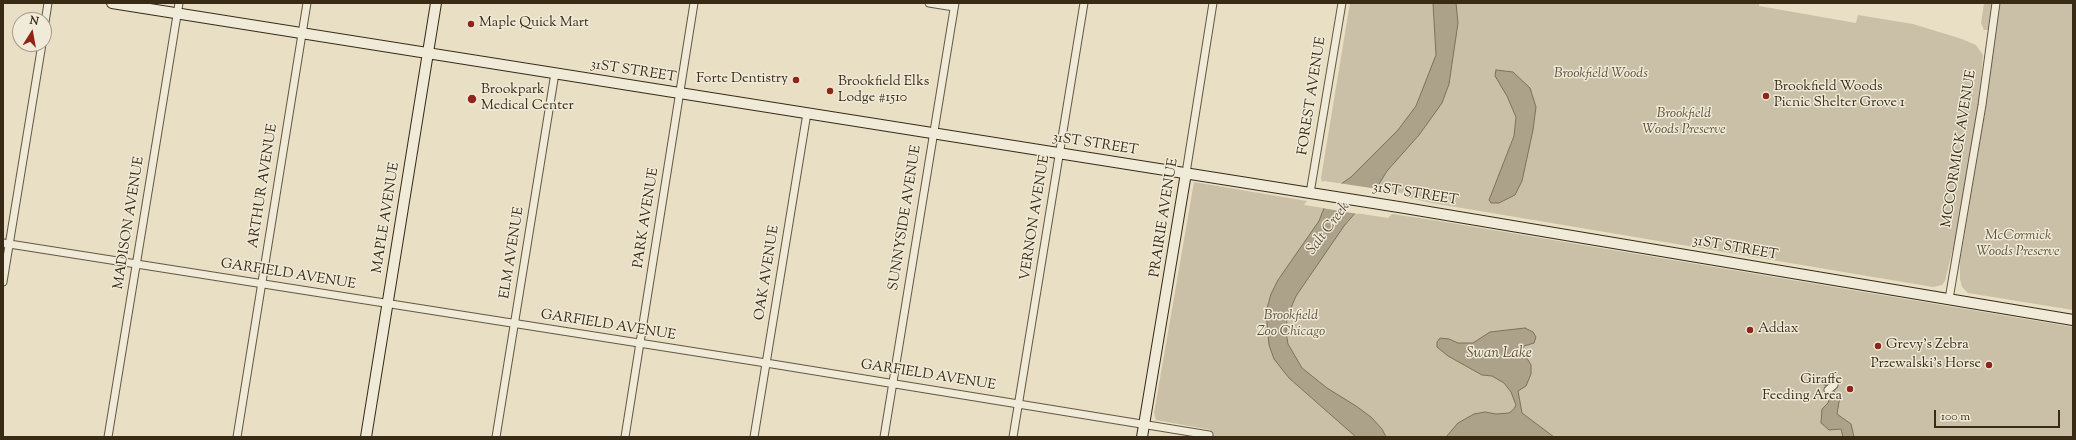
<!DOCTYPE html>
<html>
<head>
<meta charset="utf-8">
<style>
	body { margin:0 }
	#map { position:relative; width:2076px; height:440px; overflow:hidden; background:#e8dfc5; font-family:"Sorts Mill Goudy",serif }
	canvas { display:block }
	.frame { position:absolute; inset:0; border:4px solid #382a15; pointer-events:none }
	.north { position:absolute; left:12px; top:12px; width:40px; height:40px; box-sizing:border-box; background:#f0ead9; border:1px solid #a69d8b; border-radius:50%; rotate:11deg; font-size:11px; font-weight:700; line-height:16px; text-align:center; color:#382a15 }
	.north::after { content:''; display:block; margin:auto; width:14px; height:18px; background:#8f2418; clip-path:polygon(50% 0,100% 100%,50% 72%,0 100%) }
	.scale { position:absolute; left:1934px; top:410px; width:126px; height:18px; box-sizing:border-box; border:2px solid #382a15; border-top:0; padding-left:5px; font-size:12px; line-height:14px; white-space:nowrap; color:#382a15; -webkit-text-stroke:3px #f0ead9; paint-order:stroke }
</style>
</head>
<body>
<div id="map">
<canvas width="2076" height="440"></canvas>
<div class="frame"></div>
<div class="north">N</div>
<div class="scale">100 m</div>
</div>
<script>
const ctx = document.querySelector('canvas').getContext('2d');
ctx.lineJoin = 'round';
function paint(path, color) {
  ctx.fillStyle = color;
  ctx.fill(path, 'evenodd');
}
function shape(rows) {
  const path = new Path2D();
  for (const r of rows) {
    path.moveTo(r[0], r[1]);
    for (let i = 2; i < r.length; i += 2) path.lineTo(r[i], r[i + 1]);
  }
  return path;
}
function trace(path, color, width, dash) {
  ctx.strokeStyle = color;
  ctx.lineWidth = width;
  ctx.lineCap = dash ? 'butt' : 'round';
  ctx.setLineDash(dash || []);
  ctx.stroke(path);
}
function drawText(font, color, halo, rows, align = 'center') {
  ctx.font = font + ' "Sorts Mill Goudy",serif';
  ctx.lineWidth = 3;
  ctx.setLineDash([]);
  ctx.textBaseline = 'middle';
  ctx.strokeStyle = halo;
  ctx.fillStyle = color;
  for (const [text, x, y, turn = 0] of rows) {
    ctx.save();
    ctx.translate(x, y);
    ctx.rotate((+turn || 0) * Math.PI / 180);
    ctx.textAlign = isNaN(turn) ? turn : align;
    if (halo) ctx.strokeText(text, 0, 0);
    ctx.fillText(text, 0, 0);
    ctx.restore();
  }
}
const green = shape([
	[1350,3,1759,3,1759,6,1856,23,1858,15,1913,24,1962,39,1976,45,1983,55,1979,102,1960,220,1945,281,1942,285,1933,287,1432,203,1405,197,1407,194,1376,189,1324,181,1322,182,1321,178],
	[1984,3,1992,3,1988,30,1984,30,1981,23],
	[2000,3,2073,3,2073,310,1968,293,1962,287,1960,279,1960,262,1985,113],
	[1194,182,1307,201,1304,205,1324,208,1344,226,1356,213,1388,218,1392,214,1433,220,2073,327,2073,437,1210,437,1211,430,1156,420,1154,413]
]);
const water = shape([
	[1433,3,1456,3,1458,23,1449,84,1442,103,1419,135,1387,171,1376,189,1344,226,1296,296,1287,317,1286,332,1288,344,1302,368,1327,388,1356,406,1371,417,1382,429,1386,437,1356,437,1289,378,1274,359,1269,345,1266,312,1271,294,1278,280,1319,221,1324,208,1341,184,1351,177,1398,130,1416,106,1436,55,1433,3],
	[1496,70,1513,72,1530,88,1536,107,1533,130,1522,181,1515,195,1499,203,1491,203,1489,200,1514,136,1516,117,1507,96,1495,76,1496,70],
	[1525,328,1533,332,1536,337,1534,343,1524,346,1522,350,1531,365,1531,374,1526,386,1518,391,1522,413,1554,437,1446,437,1458,423,1474,414,1485,412,1496,414,1509,413,1514,409,1516,405,1511,392,1504,383,1492,376,1482,375,1448,356,1437,347,1437,342,1440,338,1449,339,1458,343,1473,343,1490,332,1525,328],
	[1809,372,1815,377,1828,382,1836,394,1840,396,1837,414,1851,424,1854,437,1843,437,1841,429,1829,430,1821,423,1822,409,1828,403,1831,392,1825,385,1815,380,1807,373,1809,372]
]);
const pier = shape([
	[1338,183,1378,189,1358,214,1322,208]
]);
const street = shape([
	[929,3,954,7],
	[44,29,48,3],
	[1186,173,1213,3],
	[1310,193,1342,3],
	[3,243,766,363,1209,435],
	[3,282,42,44],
	[1949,299,1982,105,1996,3],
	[1828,390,1834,385],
	[108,437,179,3],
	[237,437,307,3],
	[496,437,555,73],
	[625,437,694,3],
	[754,437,807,113],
	[884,437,955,3],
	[1013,437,1084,3]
]);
const secondary = shape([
	[112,3,1405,208,2073,320],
	[366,437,436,3],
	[1142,437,1186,173]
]);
const markers = [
	[471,24,4,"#8f2418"],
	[796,80,4,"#8f2418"],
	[830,91,4,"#8f2418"],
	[1766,96,4,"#8f2418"],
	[472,99,5,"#8f2418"],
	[1750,330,4,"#8f2418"],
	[1878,346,4,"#8f2418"],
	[1989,365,4,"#8f2418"],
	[1850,389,4,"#8f2418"]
];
const poiNames = [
	["Maple Quick Mart",479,24],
	["Forte Dentistry",788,80,"right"],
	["Brookfield Elks",838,83],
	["Lodge #1510",838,99],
	["Brookfield Woods",1774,88],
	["Picnic Shelter Grove 1",1774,104],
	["Brookpark",481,91],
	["Medical Center",481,107],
	["Addax",1758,330],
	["Grevy's Zebra",1886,346],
	["Przewalski's Horse",1981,365,"right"],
	["Giraffe",1842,381,"right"],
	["Feeding Area",1842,397,"right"]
];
const streetNames = [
	["31ST STREET",633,72,9],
	["FOREST AVENUE",1313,96,-81],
	["31ST STREET",1095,145,9],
	["MCCORMICK AVENUE",1960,149,-81],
	["ARTHUR AVENUE",264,186,-81],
	["31ST STREET",1415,195,9],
	["MAPLE AVENUE",387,218,-81],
	["PARK AVENUE",647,218,-81],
	["SUNNYSIDE AVENUE",906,218,-81],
	["VERNON AVENUE",1036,218,-81],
	["PRAIRIE AVENUE",1165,218,-81],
	["MADISON AVENUE",130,223,-81],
	["31ST STREET",1735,249,10],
	["ELM AVENUE",513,253,-81],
	["OAK AVENUE",768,273,-81],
	["GARFIELD AVENUE",288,275,9],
	["GARFIELD AVENUE",608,326,9],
	["GARFIELD AVENUE",928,376,9]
];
const parkNames = [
	["Brookfield Woods",1601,75],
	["Brookfield",1684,115],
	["Woods Preserve",1684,131],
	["McCormick",2018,237],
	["Woods Preserve",2018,253],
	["Brookfield",1291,317],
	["Zoo Chicago",1291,333]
];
const waterNames = [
	["Salt Creek",1329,229,-53],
	["Swan Lake",1499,354]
];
paint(green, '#cac0a7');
paint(water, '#aca189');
trace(water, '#7e715b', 1);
paint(pier, '#e8dfc5');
trace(street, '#645741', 9);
trace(secondary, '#382a15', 12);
trace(street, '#f0ead9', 7);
trace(secondary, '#f0ead9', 10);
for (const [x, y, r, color] of markers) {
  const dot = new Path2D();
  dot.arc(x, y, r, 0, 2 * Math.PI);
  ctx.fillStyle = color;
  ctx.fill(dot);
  trace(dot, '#f0ead9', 1.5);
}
drawText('14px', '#382a15', '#f0ead9', poiNames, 'left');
drawText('14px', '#382a15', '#f0ead9', streetNames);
drawText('italic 14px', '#5c503a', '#f0ead9', parkNames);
drawText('italic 15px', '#5b4e38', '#f0ead9', waterNames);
</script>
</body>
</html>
